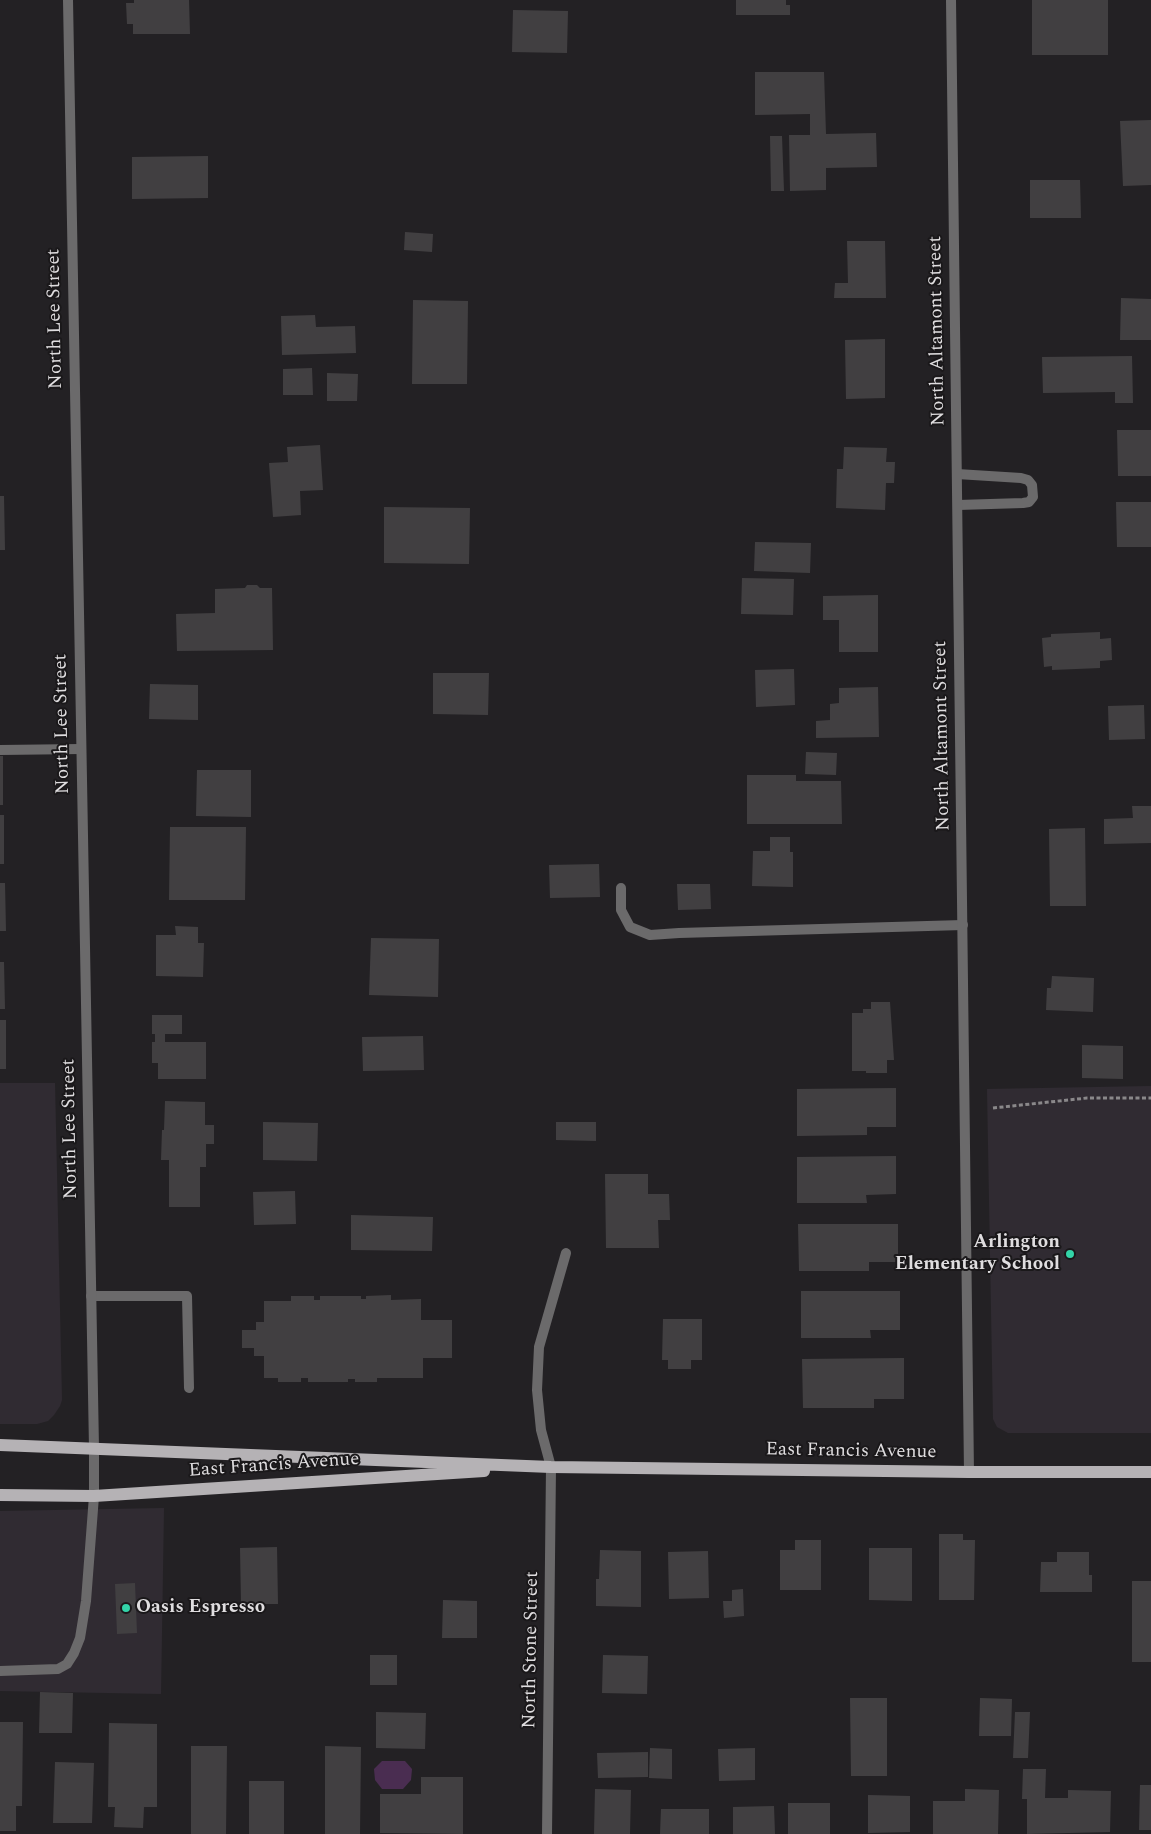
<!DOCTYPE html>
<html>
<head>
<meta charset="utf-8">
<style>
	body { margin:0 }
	canvas { display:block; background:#232124 }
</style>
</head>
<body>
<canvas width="1151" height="1834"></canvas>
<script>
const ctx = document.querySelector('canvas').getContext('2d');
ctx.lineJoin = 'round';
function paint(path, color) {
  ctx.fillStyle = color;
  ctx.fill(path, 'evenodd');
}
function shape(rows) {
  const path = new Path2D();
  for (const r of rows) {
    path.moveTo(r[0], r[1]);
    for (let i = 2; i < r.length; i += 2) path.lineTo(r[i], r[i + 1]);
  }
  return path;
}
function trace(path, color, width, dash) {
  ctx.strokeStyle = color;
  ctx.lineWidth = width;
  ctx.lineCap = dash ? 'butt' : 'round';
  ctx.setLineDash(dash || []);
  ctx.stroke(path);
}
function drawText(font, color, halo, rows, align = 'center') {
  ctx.font = font + ' Spectral,serif';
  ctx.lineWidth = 4;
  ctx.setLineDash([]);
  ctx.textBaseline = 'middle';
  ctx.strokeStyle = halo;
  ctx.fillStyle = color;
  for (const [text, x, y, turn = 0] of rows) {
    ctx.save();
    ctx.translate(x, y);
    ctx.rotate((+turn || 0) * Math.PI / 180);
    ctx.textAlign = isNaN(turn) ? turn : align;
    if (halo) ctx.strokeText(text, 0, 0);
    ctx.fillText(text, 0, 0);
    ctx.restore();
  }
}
const built = shape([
	[0,1083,55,1083,62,1400,60,1406,54,1415,48,1421,37,1424,0,1424],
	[1151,1086,1151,1433,1008,1433,997,1427,993,1419,987,1089],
	[164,1508,161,1694,0,1691,0,1511]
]);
const water = shape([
	[382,1761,405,1761,412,1769,411,1780,403,1789,382,1789,375,1780,374,1769]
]);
const building = shape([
	[134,0,189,0,190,34,133,34,133,24,127,24,126,3,134,3],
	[736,0,786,0,786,5,790,5,790,15,736,15],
	[1032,0,1108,0,1108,55,1032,55],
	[513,10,568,11,567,53,512,52],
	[755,72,824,72,826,134,876,133,877,167,826,168,826,190,790,191,789,135,810,135,810,114,755,115],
	[1151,120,1151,185,1123,186,1120,121],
	[770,136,782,136,784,191,771,191],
	[208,156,208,198,132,199,132,157],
	[1030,180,1080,180,1081,218,1030,218],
	[405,232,433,234,432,252,404,250],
	[847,241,885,241,886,298,834,298,835,283,848,283],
	[1121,298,1151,299,1151,340,1120,340],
	[413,300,468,301,467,384,412,384],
	[315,315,316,327,355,326,356,353,282,355,281,316],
	[885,339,885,398,846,399,845,340],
	[1132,356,1133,403,1115,403,1115,392,1043,393,1042,357],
	[312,368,313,395,283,395,283,369],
	[327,373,358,374,357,401,327,401],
	[1117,430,1151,430,1151,476,1118,476],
	[320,445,323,490,300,491,301,515,273,517,269,463,288,462,287,447],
	[844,447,887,448,886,462,895,462,894,483,886,483,885,510,836,508,837,469,843,469],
	[0,496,4,496,5,550,0,550],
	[1116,502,1151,502,1151,547,1117,547],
	[384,507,470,508,469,564,384,563],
	[755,542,811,543,810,573,754,571],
	[742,578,794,579,793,615,741,614],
	[247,585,257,585,260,588,272,588,273,650,177,651,176,614,215,613,215,589,245,588],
	[878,595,878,652,839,652,839,620,823,620,823,596],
	[1100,632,1100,639,1111,638,1112,660,1100,661,1100,668,1052,670,1052,666,1044,667,1042,638,1051,637,1051,634],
	[794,669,795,705,756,707,755,670],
	[433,673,489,673,488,715,433,714],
	[150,684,198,685,198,720,149,719],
	[878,687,879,737,816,738,816,721,830,720,830,704,839,703,839,688],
	[1144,705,1145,739,1109,740,1108,706],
	[806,752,837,753,836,775,805,774],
	[0,756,3,756,3,805,0,805],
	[197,770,251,770,251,817,196,816],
	[747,775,796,775,796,781,841,781,842,824,747,824],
	[1132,806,1151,806,1151,843,1104,844,1104,819,1133,818],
	[0,815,4,815,4,864,0,864],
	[170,827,246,827,245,900,169,900],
	[1085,828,1086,906,1050,906,1049,829],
	[770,837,790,837,790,852,793,852,793,887,752,886,753,851,770,851],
	[599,864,600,897,550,898,549,865],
	[0,883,5,883,6,931,0,931],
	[677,884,710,884,711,909,678,910],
	[175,926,198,927,198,943,204,943,203,977,156,976,156,935,176,935],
	[371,938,439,939,438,997,369,995],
	[0,962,4,962,5,1009,0,1009],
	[1052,976,1094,978,1093,1012,1046,1010,1047,988,1051,988],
	[871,1002,890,1002,894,1060,887,1060,887,1073,866,1073,866,1071,852,1071,852,1013,863,1013,863,1009,871,1009],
	[152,1015,182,1015,182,1034,165,1034,165,1042,206,1042,206,1079,158,1079,158,1063,152,1063,152,1042,155,1042,155,1034,152,1034],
	[0,1020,6,1020,6,1069,0,1069],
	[423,1036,424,1070,363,1071,362,1037],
	[1082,1045,1123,1046,1123,1079,1082,1078],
	[896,1088,896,1127,867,1127,867,1135,797,1136,797,1089],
	[165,1101,205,1102,205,1125,214,1125,214,1144,206,1144,206,1167,200,1167,200,1207,169,1207,169,1160,161,1160,162,1130,164,1130],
	[263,1122,318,1123,317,1161,263,1160],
	[556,1122,596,1122,596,1141,556,1140],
	[896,1156,896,1194,866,1195,867,1203,797,1203,797,1157],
	[605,1174,648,1174,648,1194,669,1194,670,1220,658,1220,659,1248,606,1248],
	[295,1191,296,1224,254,1225,253,1192],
	[351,1215,433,1217,432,1251,351,1250],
	[798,1224,898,1224,898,1262,869,1262,869,1271,799,1271],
	[801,1291,900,1291,900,1330,870,1330,871,1338,801,1338],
	[391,1295,391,1300,421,1299,421,1320,452,1320,452,1358,423,1358,423,1378,377,1378,377,1382,355,1382,355,1379,348,1379,348,1382,308,1382,308,1378,301,1378,301,1382,278,1382,278,1378,264,1378,264,1356,254,1356,254,1348,242,1348,242,1330,256,1330,256,1322,264,1322,264,1301,291,1301,291,1296,314,1296,314,1300,320,1300,320,1296,361,1296,361,1299,366,1299,366,1296],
	[663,1319,702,1319,702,1360,691,1360,691,1369,668,1369,668,1360,662,1360],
	[904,1358,904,1399,874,1399,874,1408,803,1408,802,1359],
	[939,1534,963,1534,963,1540,975,1540,974,1600,939,1600],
	[795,1540,821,1540,821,1590,780,1590,780,1550,795,1550],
	[277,1547,278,1604,241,1604,240,1548],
	[869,1548,912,1548,912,1601,869,1600],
	[600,1550,641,1551,641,1607,596,1606,596,1579,599,1579],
	[708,1551,709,1598,669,1599,668,1552],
	[1057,1552,1089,1552,1089,1575,1092,1575,1092,1592,1040,1592,1041,1562,1057,1562],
	[1132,1581,1151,1581,1151,1662,1132,1662],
	[135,1583,137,1633,117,1634,115,1584],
	[743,1589,744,1616,724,1618,723,1601,732,1601,732,1590],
	[443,1600,477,1601,477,1638,442,1638],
	[370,1655,397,1655,397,1685,370,1685],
	[603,1655,648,1656,647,1694,602,1693],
	[40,1692,73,1693,72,1733,39,1733],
	[850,1698,887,1698,887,1776,851,1776],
	[980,1698,1012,1699,1011,1736,979,1736],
	[376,1712,426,1713,425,1749,376,1748],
	[1015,1712,1030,1712,1028,1758,1013,1758],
	[0,1722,23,1722,22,1806,16,1806,16,1831,0,1831],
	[109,1723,157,1724,157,1807,144,1807,143,1828,114,1827,115,1807,108,1807],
	[191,1746,227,1746,226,1834,191,1834],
	[325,1746,361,1747,360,1834,325,1834],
	[650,1748,672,1749,672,1779,649,1778],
	[755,1748,755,1780,719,1781,718,1749],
	[648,1752,648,1777,598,1778,597,1753],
	[55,1762,94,1763,92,1823,53,1823],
	[1023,1769,1046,1769,1045,1798,1068,1798,1068,1790,1111,1791,1110,1832,1027,1834,1027,1799,1022,1799],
	[421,1777,463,1777,463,1834,380,1833,380,1794,421,1794],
	[249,1781,284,1781,284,1834,249,1834],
	[1140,1785,1151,1785,1151,1830,1139,1830],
	[595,1789,631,1790,630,1834,594,1834],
	[965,1789,999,1790,998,1834,933,1834,933,1801,965,1801],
	[868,1795,910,1796,910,1832,868,1833],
	[788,1803,830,1803,830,1834,788,1834],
	[774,1806,775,1834,733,1834,733,1807],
	[661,1809,709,1809,709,1834,660,1834]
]);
const path = shape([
	[993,1108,1087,1098,1151,1098]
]);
const service = shape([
	[957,474,1021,478,1028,480,1032,485,1033,497,1029,502,1023,503,958,505],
	[0,750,81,749],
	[621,888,621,910,630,927,650,935,679,933,963,925],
	[91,1296,187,1296,189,1388],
	[551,1467,541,1430,537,1390,539,1347,566,1253],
	[0,1671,58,1669,67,1664,74,1653,80,1638,86,1601,94,1496,94,1448]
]);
const minor = shape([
	[68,0,94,1448],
	[951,0,969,1472],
	[547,1834,551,1467]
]);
const primary = shape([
	[0,1445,551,1467,969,1472,1151,1472],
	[0,1495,94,1496,484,1471]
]);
const markers = [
	[1070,1254,5,"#33d4a8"],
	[126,1608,5,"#33d4a8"]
];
const streetNames = [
	["North Lee Street",56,319,-91],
	["North Altamont Street",938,331,-91],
	["North Lee Street",63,724,-91],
	["North Altamont Street",943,736,-91],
	["North Lee Street",71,1129,-91],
	["East Francis Avenue",851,1452,1],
	["East Francis Avenue",274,1466,-4],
	["North Stone Street",532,1650,-89]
];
const poiNames = [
	["Arlington",1060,1243],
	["Elementary School",1060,1265],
	["Oasis Espresso",136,1608,"left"]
];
paint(built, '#302b32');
paint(water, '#4a2d51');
paint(building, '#413f41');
trace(path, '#8a888a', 3, [4, 2.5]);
trace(service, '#6b6a6b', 10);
trace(minor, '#6b6a6b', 10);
trace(primary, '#b5b2b5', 12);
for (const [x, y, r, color] of markers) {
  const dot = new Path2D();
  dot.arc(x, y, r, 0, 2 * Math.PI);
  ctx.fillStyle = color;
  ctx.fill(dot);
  trace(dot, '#1a181a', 2);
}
drawText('19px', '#dfdddf', '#1a181a', streetNames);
drawText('bold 19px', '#dfdddf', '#1a181a', poiNames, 'right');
</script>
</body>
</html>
